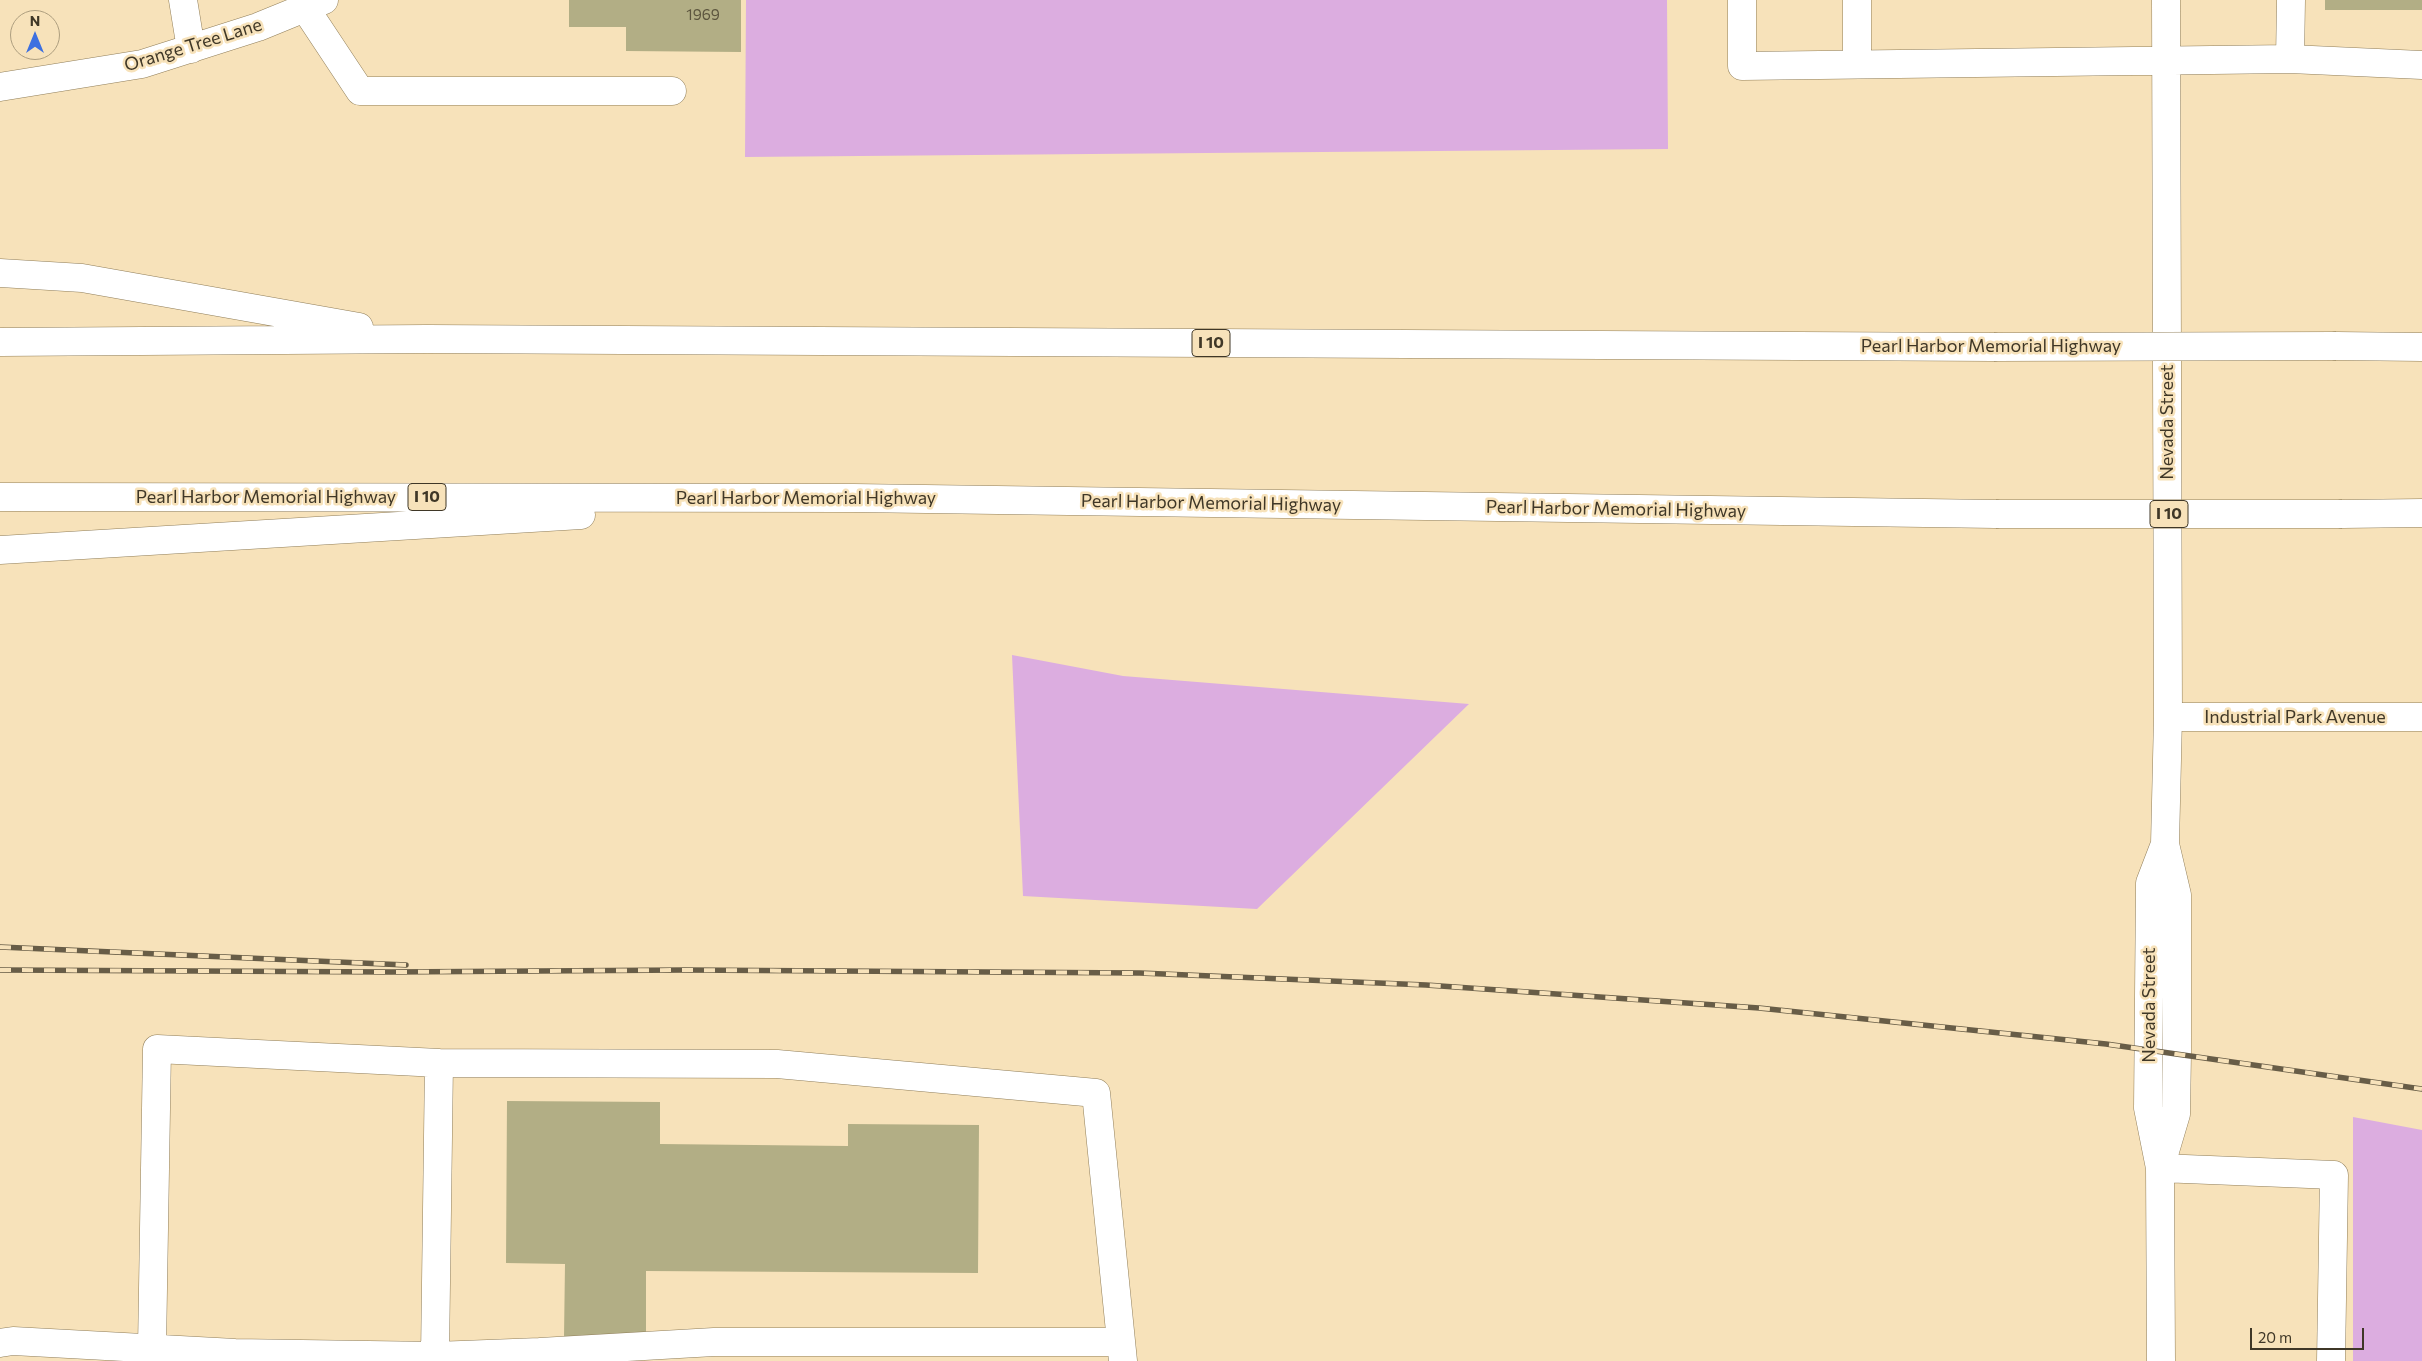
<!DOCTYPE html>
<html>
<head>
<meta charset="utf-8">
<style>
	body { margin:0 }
	#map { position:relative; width:2422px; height:1361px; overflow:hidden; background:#f7e2ba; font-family:Commissioner,sans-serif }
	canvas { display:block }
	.north { position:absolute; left:10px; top:10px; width:50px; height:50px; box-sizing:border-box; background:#f7e2ba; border:1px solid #ad9e7f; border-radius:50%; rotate:0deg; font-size:14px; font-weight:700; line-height:20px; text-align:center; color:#3f3727 }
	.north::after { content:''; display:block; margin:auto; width:18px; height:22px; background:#3d70e0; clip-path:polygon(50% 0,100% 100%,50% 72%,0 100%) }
	.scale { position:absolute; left:2250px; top:1328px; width:114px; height:22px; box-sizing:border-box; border:2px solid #3f3727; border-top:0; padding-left:6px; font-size:15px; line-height:18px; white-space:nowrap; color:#3f3727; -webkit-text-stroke:4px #f7e2ba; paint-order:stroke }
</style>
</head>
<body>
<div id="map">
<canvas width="2422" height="1361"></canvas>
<div class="north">N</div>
<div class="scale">20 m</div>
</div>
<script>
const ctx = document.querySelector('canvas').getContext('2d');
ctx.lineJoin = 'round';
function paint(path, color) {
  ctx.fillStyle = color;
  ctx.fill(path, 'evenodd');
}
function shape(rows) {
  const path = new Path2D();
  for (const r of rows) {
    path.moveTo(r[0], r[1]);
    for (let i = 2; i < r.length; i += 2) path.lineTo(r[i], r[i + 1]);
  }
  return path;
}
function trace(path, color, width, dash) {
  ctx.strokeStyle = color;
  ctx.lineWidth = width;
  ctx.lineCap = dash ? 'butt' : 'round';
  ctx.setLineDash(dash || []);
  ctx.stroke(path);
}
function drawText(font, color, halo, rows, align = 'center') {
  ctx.font = font + ' Commissioner,sans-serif';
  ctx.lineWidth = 5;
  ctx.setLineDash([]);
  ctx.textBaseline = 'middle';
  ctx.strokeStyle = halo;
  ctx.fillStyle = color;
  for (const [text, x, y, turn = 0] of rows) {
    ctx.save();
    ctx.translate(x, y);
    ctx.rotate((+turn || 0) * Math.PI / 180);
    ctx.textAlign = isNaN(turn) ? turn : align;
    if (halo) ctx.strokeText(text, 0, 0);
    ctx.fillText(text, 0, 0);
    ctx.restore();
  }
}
const green = shape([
	[746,0,1667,0,1668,149,745,157],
	[1012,655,1123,676,1469,704,1257,909,1023,896],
	[2353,1117,2422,1130,2422,1361,2353,1361]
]);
const building = shape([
	[569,0,741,0,741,52,626,51,626,27,569,27],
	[2325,0,2422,0,2422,10,2325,10],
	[507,1101,660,1102,660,1144,848,1146,848,1124,979,1125,978,1273,646,1271,646,1337,564,1337,565,1264,506,1263]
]);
const minor = shape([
	[183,0,191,49],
	[1742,0,1742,66,2290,59,2422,65],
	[1857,0,1857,64],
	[305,8,360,91,672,91],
	[2290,59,2291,0],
	[0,87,142,64,258,27,324,0],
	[2168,717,2422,717],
	[2160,1168,2176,1114,2177,1053,2177,895,2165,844,2168,717,2166,0],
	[2160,1168,2334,1175,2331,1361],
	[0,1343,13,1341,235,1353,435,1356,540,1352,543,1361],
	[540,1352,714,1342,1121,1342],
	[435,1356,439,1063,777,1064,1096,1093,1123,1361],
	[154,1361,152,1348,157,1049,439,1063],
	[2161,1361,2160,1168,2148,1108,2150,883,2165,844]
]);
const highway = shape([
	[0,273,82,278,359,327],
	[0,342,427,339,1994,347],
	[2336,346,2422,347],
	[0,497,854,498,1996,514],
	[2342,514,2422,513],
	[0,550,581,515]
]);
const rail = shape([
	[0,947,406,965],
	[0,970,391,972,685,970,1140,973,1426,985,1759,1008,2106,1044,2422,1089]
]);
const highwayBridge = shape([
	[1994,347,2336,346],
	[1996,514,2342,514]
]);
const numberNames = [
	["1969",703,15]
];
const shields = [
	[1211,343,38],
	[427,497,38],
	[2169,514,38]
];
const shieldNames = [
	["I 10",1211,343],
	["I 10",427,497],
	["I 10",2169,514]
];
const streetNames = [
	["Orange Tree Lane",193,45,-17],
	["Pearl Harbor Memorial Highway",1991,346],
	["Nevada Street",2167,422,-90],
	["Pearl Harbor Memorial Highway",266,497],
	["Pearl Harbor Memorial Highway",806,498],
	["Pearl Harbor Memorial Highway",1211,503,1],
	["Pearl Harbor Memorial Highway",1616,509,1],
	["Industrial Park Avenue",2295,717],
	["Nevada Street",2149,1005,-90]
];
paint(green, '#dcade0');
paint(building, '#b2ae85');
trace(minor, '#907e59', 29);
trace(highway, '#907e59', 29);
trace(minor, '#fff', 28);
trace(highway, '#fff', 28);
trace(rail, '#685d47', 5.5);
trace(rail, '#f7e2ba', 4, [11]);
trace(highwayBridge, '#907e59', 29, []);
trace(highwayBridge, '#fff', 28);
drawText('15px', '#5c553e', null, numberNames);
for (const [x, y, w] of shields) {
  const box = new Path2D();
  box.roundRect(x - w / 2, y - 13.5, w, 27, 4);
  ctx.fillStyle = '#f7e2ba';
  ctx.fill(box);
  trace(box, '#3f3727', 1);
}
drawText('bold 16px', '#3f3727', null, shieldNames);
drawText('18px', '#3f3727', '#f7e2ba', streetNames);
</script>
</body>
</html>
